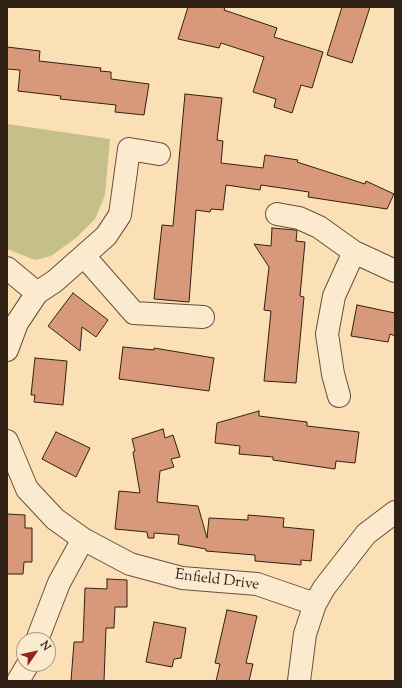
<!DOCTYPE html>
<html>
<head>
<meta charset="utf-8">
<style>
	body { margin:0 }
	#map { position:relative; width:402px; height:688px; overflow:hidden; background:#fbdfb5; font-family:"Sorts Mill Goudy",serif }
	canvas { display:block }
	.frame { position:absolute; inset:0; border:8px solid #312115; pointer-events:none }
	.north { position:absolute; left:16px; top:632px; width:40px; height:40px; box-sizing:border-box; background:#fceacf; border:1px solid #ab9a85; border-radius:50%; rotate:56deg; font-size:11px; font-weight:700; line-height:16px; text-align:center; color:#312115 }
	.north::after { content:''; display:block; margin:auto; width:14px; height:18px; background:#8f2418; clip-path:polygon(50% 0,100% 100%,50% 72%,0 100%) }
</style>
</head>
<body>
<div id="map">
<canvas width="402" height="688"></canvas>
<div class="frame"></div>
<div class="north">N</div>
</div>
<script>
const ctx = document.querySelector('canvas').getContext('2d');
ctx.lineJoin = 'round';
function paint(path, color) {
  ctx.fillStyle = color;
  ctx.fill(path, 'evenodd');
}
function shape(rows) {
  const path = new Path2D();
  for (const r of rows) {
    path.moveTo(r[0], r[1]);
    for (let i = 2; i < r.length; i += 2) path.lineTo(r[i], r[i + 1]);
  }
  return path;
}
function trace(path, color, width, dash) {
  ctx.strokeStyle = color;
  ctx.lineWidth = width;
  ctx.lineCap = dash ? 'butt' : 'round';
  ctx.setLineDash(dash || []);
  ctx.stroke(path);
}
function drawText(font, color, halo, rows, align = 'center') {
  ctx.font = font + ' "Sorts Mill Goudy",serif';
  ctx.lineWidth = 3;
  ctx.setLineDash([]);
  ctx.textBaseline = 'middle';
  ctx.strokeStyle = halo;
  ctx.fillStyle = color;
  for (const [text, x, y, turn = 0] of rows) {
    ctx.save();
    ctx.translate(x, y);
    ctx.rotate((+turn || 0) * Math.PI / 180);
    ctx.textAlign = isNaN(turn) ? turn : align;
    if (halo) ctx.strokeText(text, 0, 0);
    ctx.fillText(text, 0, 0);
    ctx.restore();
  }
}
const green = shape([
	[7,124,110,139,105,195,95,219,76,238,51,256,35,260,7,249]
]);
const building = shape([
	[188,7,225,7,224,10,277,28,274,37,323,52,312,88,301,85,292,113,274,107,276,99,253,92,264,57,221,43,219,48,178,39,188,7],
	[342,7,370,7,352,63,327,55,342,7],
	[7,47,40,51,39,61,101,68,100,71,111,72,111,79,149,84,144,115,115,112,116,105,60,99,61,96,18,91,20,70,7,69,7,47],
	[185,94,222,98,217,140,223,141,221,163,263,168,265,155,298,160,297,162,365,184,366,181,394,194,387,209,308,197,309,192,261,185,260,190,226,185,223,210,211,209,210,212,196,210,189,302,154,299,162,225,173,226,185,94],
	[272,228,295,230,297,231,296,241,305,242,300,296,304,297,296,383,264,381,271,311,264,310,269,267,254,244,271,246,272,228],
	[73,293,108,320,96,337,82,327,80,351,48,326,73,293],
	[357,305,395,313,395,336,390,334,388,342,351,336,357,305],
	[123,347,154,350,154,348,214,358,209,391,119,379,123,347],
	[35,358,67,361,63,405,34,402,35,395,31,395,35,358],
	[259,411,259,416,307,422,307,426,359,432,355,463,336,461,335,469,273,460,273,457,239,454,240,446,215,443,217,423,259,411],
	[163,429,165,438,173,435,180,457,171,459,174,467,160,471,157,502,198,506,207,538,209,518,248,520,248,515,284,518,283,527,314,530,311,561,301,560,301,565,255,561,255,555,206,551,206,549,178,544,179,535,154,533,154,538,148,538,147,532,115,529,119,491,140,493,133,452,135,451,132,439,163,429],
	[56,432,90,448,76,477,42,459,56,432],
	[7,514,25,515,25,528,32,528,32,562,24,562,23,574,7,574,7,514],
	[107,579,127,580,127,607,115,607,114,628,106,628,104,681,71,681,74,642,83,642,85,588,107,589,107,579],
	[227,610,257,616,246,663,253,664,249,681,216,681,220,664,215,663,227,610],
	[154,622,186,628,181,658,174,659,172,667,146,662,154,622]
]);
const minor = shape([
	[277,214,299,218,319,227,354,252],
	[84,256,134,313,203,317],
	[7,268,37,293],
	[7,350,17,323,37,293,55,281,106,236,120,215,129,149,159,154],
	[339,396,333,374,327,334,334,296,354,252,395,271],
	[7,441,27,489,55,519,83,539,130,564,182,578,257,584,315,604],
	[37,640,59,583,83,539],
	[18,681,28,664],
	[299,681,305,634,315,604,324,588,366,534,395,512]
]);
const streetNames = [
	["Enfield Drive",217,581,7]
];
paint(green, '#c5c089');
paint(building, '#d8997b');
trace(building, '#312115', 1);
trace(minor, '#64503d', 24);
trace(minor, '#fceacf', 22);
drawText('15px', '#312115', '#fceacf', streetNames);
</script>
</body>
</html>
